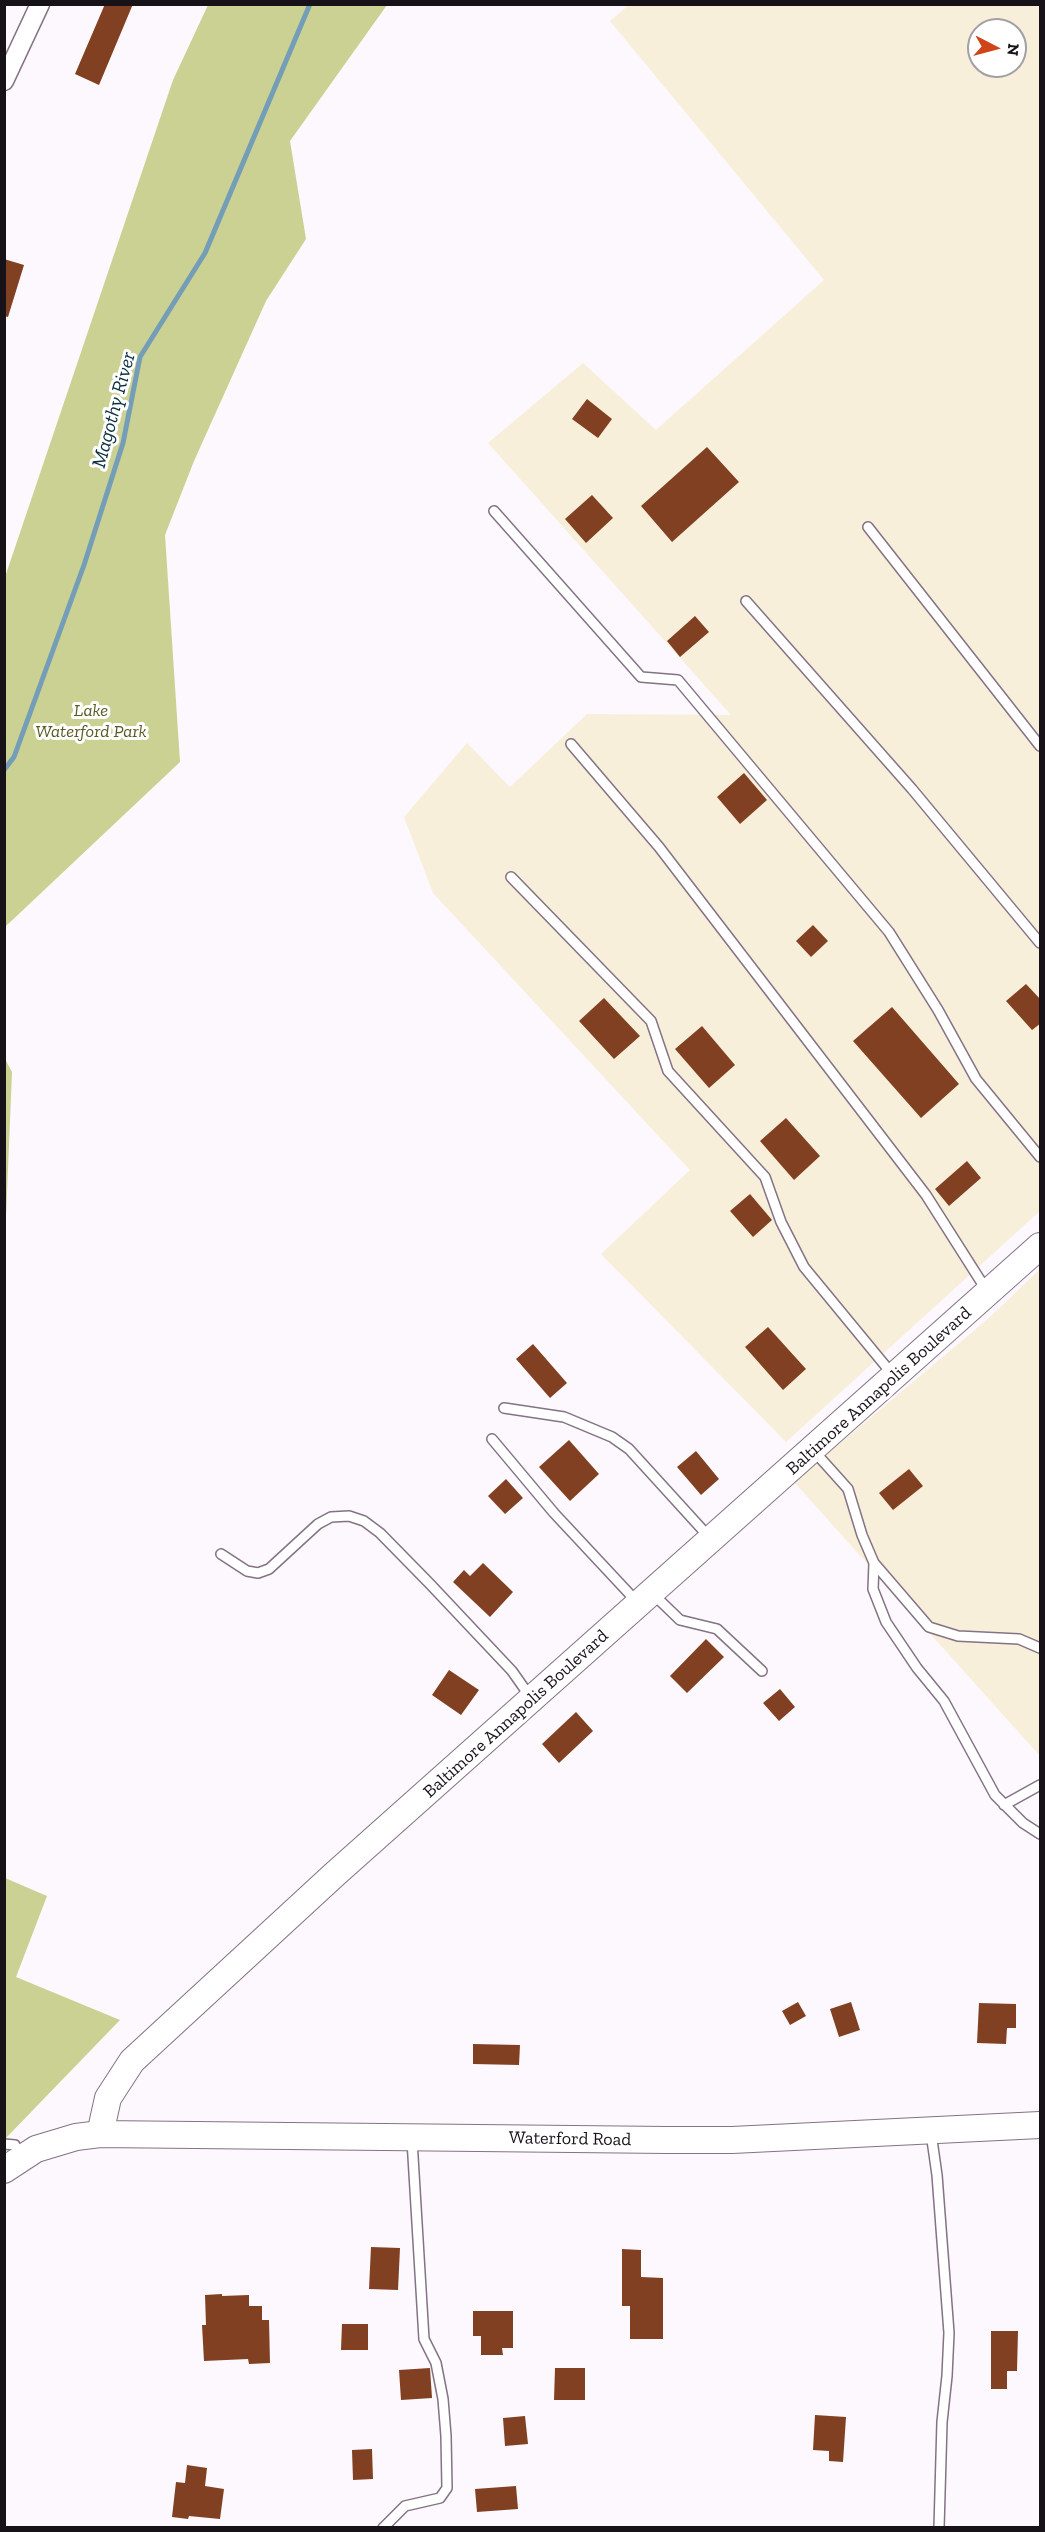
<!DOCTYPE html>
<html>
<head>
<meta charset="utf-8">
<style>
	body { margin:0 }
	#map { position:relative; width:1045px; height:2532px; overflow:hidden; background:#fcf8fd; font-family:"Zilla Slab",serif }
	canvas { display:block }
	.frame { position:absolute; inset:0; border:6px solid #171118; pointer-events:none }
	.north { position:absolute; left:967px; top:18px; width:60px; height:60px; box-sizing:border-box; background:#fff; border:2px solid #a2a0a3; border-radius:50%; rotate:96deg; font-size:16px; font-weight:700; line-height:24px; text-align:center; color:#171118 }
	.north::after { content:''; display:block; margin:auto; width:21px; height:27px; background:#cd4519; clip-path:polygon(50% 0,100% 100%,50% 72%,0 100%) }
</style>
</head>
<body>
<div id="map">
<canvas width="1045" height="2532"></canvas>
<div class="frame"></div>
<div class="north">N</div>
</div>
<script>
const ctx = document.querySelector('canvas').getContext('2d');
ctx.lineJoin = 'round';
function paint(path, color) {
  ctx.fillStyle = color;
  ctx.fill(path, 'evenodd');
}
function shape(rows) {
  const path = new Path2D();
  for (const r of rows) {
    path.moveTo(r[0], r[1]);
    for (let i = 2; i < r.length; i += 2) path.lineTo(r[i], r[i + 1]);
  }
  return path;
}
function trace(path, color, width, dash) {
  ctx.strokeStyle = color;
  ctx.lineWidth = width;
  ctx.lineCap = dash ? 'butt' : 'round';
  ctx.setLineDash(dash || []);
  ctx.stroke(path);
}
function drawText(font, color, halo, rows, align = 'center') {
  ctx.font = font + ' "Zilla Slab",serif';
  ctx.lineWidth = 6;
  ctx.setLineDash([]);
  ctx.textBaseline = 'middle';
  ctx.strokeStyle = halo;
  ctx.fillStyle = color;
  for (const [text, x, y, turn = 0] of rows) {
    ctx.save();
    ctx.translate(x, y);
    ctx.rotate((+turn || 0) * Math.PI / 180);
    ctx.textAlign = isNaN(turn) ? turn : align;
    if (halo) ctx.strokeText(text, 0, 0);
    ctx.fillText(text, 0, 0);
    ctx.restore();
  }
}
const industrial = shape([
	[630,4,1040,5,1040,1211,786,1442,601,1254,690,1170,433,893,404,817,467,743,510,787,587,714,731,715,488,443,583,363,656,430,824,280,610,21],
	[979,30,1015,30,1015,66,979,66],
	[1040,1269,1040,1756,794,1482,989,1318]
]);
const green = shape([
	[208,5,387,5,290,141,306,239,266,301,194,461,165,535,180,762,5,927,5,577,173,80],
	[4,1057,12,1072,5,1241,4,1241],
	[5,1878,47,1896,16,1977,120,2020,5,2139]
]);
const stream = shape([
	[4,770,14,757,84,565,123,443,140,357,205,253,310,4]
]);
const building = shape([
	[105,4,133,4,99,85,75,74],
	[4,259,24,265,8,317,4,316],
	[587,399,612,419,598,438,572,419],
	[707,447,739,482,672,542,641,506],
	[592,495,613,518,586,543,565,519],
	[695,616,709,632,680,657,667,641],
	[744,773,767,800,740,824,717,797],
	[813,925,828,941,811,957,796,941],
	[1026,984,1041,1000,1041,1023,1032,1030,1006,1001],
	[604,998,640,1036,614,1059,579,1021],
	[892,1007,959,1084,921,1118,853,1041],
	[702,1026,735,1065,709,1088,675,1049],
	[786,1118,820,1156,794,1180,760,1141],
	[967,1161,981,1178,949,1206,935,1189],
	[750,1194,772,1220,753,1237,730,1211],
	[768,1327,806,1369,783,1390,745,1347],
	[533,1344,567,1383,550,1398,516,1359],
	[569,1440,599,1474,570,1501,539,1467],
	[696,1451,719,1479,701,1495,677,1467],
	[909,1469,923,1486,893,1510,879,1493],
	[506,1479,523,1498,505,1514,488,1496],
	[483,1563,513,1592,490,1617,453,1582,464,1570,470,1576],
	[706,1639,724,1657,687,1693,670,1676],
	[449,1670,479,1690,461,1715,432,1695],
	[780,1689,795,1707,779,1721,763,1703],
	[576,1712,593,1731,559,1763,542,1744],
	[798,2002,806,2016,790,2025,782,2011],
	[851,2002,860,2030,839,2037,830,2009],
	[979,2003,1016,2004,1016,2028,1007,2028,1006,2044,977,2043],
	[473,2044,520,2045,519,2065,473,2064],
	[371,2247,400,2248,398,2290,369,2289],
	[622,2249,641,2250,641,2277,663,2278,663,2339,630,2339,630,2306,622,2306],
	[222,2294,222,2296,249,2295,249,2306,262,2306,262,2320,269,2320,270,2363,249,2364,248,2359,204,2361,202,2325,206,2325,205,2295],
	[473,2311,513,2311,513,2348,502,2348,503,2355,481,2355,481,2336,473,2336],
	[342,2324,368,2324,368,2350,341,2350],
	[991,2331,1018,2331,1017,2371,1007,2371,1007,2389,991,2389],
	[430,2368,432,2398,401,2400,399,2370],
	[555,2368,585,2368,585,2400,554,2400],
	[815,2415,846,2417,843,2462,829,2461,829,2451,813,2450],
	[525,2416,528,2444,505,2446,503,2418],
	[372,2449,373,2479,353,2480,352,2450],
	[187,2465,207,2468,205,2486,224,2489,220,2519,189,2516,188,2519,172,2517,176,2482,185,2483],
	[516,2486,518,2509,477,2512,475,2489]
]);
const lane = shape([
	[494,511,641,677,678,680,889,932,938,1010,976,1079,1040,1157],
	[868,527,1040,746],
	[746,601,912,789,1040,943],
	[571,744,659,847,926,1195,987,1291],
	[511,877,651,1021,668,1071,765,1177,781,1222,804,1267,893,1375],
	[504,1408,564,1417,612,1437,629,1449,710,1538],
	[492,1439,554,1513,638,1603],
	[813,1450,848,1489,862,1535,874,1563,929,1627,958,1636,1019,1639,1040,1648],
	[221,1554,247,1571,258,1573,269,1569,318,1524,331,1517,349,1516,364,1521,380,1533,430,1584,512,1671,531,1698],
	[874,1563,873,1589,886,1622,917,1668,944,1701,995,1795,1023,1823,1040,1834],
	[652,1593,680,1620,717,1629,762,1671],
	[1004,1805,1040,1785],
	[931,2133,937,2175,949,2333,947,2376,942,2422,939,2528],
	[4,2144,15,2145,20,2156],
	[383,2528,405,2506,440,2498,447,2488,446,2436,443,2399,436,2363,424,2339,412,2140]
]);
const street = shape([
	[4,81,40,4]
]);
const secondary = shape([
	[100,2134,108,2098,132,2061,335,1874,1040,1246],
	[4,2170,36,2149,76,2137,100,2134,667,2140,732,2140,1040,2125]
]);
const parkNames = [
	["Lake",91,711],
	["Waterford Park",91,732]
];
const streetNames = [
	["Baltimore Annapolis Boulevard",879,1391,-42],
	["Baltimore Annapolis Boulevard",516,1714,-42],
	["Waterford Road",570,2139,1]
];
const waterNames = [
	["Magothy River",114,410,-75]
];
paint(industrial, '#f8efda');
paint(green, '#cbd193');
trace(stream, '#749eb8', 5);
paint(building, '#814021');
trace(lane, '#847285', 12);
trace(street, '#847285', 21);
trace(secondary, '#847285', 28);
trace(lane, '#fff', 9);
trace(street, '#fff', 18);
trace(secondary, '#fff', 26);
drawText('italic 18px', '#585b24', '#fff', parkNames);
drawText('18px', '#171118', '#fff', streetNames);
drawText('italic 20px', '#082e3f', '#fff', waterNames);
</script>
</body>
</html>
